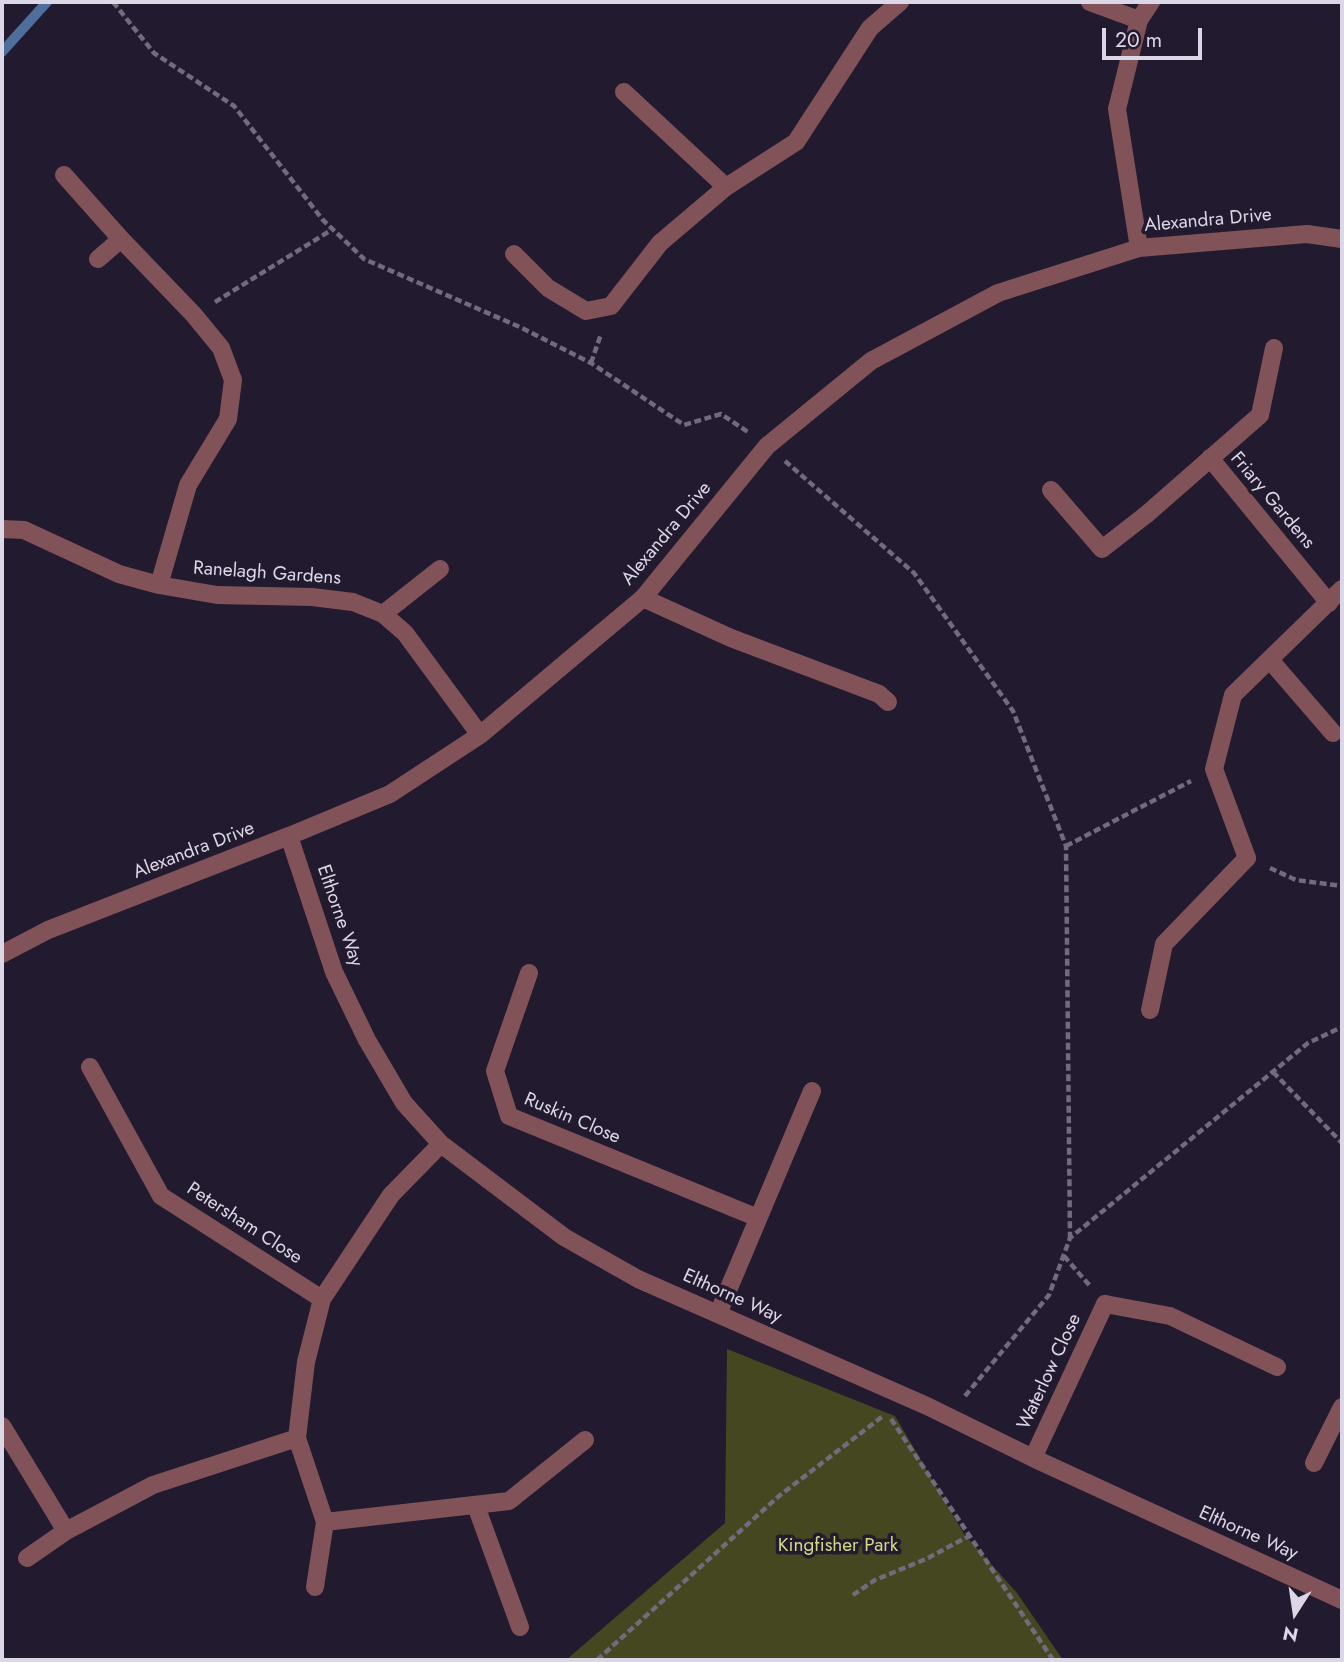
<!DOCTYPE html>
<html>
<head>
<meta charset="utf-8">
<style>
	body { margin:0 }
	#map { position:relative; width:1344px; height:1662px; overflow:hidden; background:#221a2f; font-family:Jost,sans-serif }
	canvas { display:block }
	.frame { position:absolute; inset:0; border:4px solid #dcd7e6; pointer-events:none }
	.north { position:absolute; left:1260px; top:1578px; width:70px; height:70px; -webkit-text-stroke:5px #221a2f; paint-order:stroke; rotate:192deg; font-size:19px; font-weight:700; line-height:28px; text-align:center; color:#dcd7e6 }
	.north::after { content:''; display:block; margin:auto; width:24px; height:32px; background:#dcd7e6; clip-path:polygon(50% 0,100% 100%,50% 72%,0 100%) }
	.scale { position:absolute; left:1102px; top:28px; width:100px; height:32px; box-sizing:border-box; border:4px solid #dcd7e6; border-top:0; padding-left:9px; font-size:21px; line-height:24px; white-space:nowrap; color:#dcd7e6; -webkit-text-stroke:5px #221a2f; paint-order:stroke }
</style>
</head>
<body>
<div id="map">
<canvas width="1344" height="1662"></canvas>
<div class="frame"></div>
<div class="north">N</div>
<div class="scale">20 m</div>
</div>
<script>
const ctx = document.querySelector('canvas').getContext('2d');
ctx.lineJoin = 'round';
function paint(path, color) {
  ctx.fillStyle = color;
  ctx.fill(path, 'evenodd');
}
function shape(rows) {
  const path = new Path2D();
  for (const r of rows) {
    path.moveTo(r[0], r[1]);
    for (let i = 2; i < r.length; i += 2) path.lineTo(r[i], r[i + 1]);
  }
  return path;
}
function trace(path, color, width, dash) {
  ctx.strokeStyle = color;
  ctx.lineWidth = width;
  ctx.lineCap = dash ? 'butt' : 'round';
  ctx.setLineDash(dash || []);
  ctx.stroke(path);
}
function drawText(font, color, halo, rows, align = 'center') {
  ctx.font = font + ' Jost,sans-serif';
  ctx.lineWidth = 7;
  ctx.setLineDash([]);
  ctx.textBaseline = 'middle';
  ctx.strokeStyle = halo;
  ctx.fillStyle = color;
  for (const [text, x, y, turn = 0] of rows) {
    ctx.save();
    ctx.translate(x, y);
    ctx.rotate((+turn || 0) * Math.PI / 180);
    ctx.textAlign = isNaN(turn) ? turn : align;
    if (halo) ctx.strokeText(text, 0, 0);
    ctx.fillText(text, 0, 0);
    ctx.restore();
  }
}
const green = shape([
	[727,1349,895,1416,964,1534,1017,1593,1063,1660,566,1660,725,1523]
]);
const stream = shape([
	[2,52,47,2]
]);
const path = shape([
	[113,2,154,53,234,106,323,220,364,259,522,328,591,363,684,425,721,414,748,432],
	[215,302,333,229],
	[591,363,601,334],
	[785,461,914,573,1013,711,1066,846,1070,1238],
	[1066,846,1191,781],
	[1270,868,1296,880,1342,886],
	[1273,1072,1342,1143],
	[1064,1256,1090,1286],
	[965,1396,1049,1295,1070,1238,1308,1043,1342,1027],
	[891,1419,1053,1660],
	[853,1595,875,1580,926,1559,971,1535],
	[597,1660,779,1496,883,1416]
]);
const service = shape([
	[624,92,726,187],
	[514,254,548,288,586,311,611,306,660,243],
	[1260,415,1274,348],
	[1051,490,1102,549,1147,514],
	[643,598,731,638,879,694,888,702],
	[383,614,440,569],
	[1270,660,1333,733],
	[529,973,495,1071,509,1116,758,1218],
	[1150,1010,1164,944,1247,858],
	[1105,1304,1170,1316,1277,1367],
	[718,1314,812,1091],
	[1314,1463,1342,1407]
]);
const minor = shape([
	[1090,2,1139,20],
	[64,175,121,239,194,315,221,348,233,380,228,419,188,485,159,585],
	[660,243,726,187,796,142,870,28,900,2],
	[1139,248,1117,109,1139,20,1151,2],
	[98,259,121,239],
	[1210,458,1329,603],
	[1147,514,1260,415],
	[2,529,24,530,119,574,159,585,217,595,312,597,353,602,383,614,405,633,480,735],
	[289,836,334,972,367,1040,404,1103,441,1144,564,1237,638,1279,927,1406,1033,1458,1342,1600],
	[1247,858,1214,769,1233,695,1342,589],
	[2,954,48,930,289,836,390,794,480,735,643,598,767,446,871,361,998,293,1139,248,1307,234,1342,239],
	[90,1067,161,1196,322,1299],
	[441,1144,391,1195,322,1299,306,1362,297,1438,325,1522,509,1501,585,1440],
	[2,1426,66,1531],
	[1033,1458,1105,1304],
	[476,1506,520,1627],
	[27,1558,66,1531,153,1485,297,1438],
	[315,1587,325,1522]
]);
const streetNames = [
	["Alexandra Drive",1208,221,-5],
	["Friary Gardens",1272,501,50],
	["Alexandra Drive",667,534,-50],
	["Ranelagh Gardens",267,574,4],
	["Alexandra Drive",194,851,-21],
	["Elthorne Way",339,916,71],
	["Ruskin Close",572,1119,23],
	["Petersham Close",244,1224,33],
	["Elthorne Way",732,1297,24],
	["Waterlow Close",1050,1372,-65],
	["Elthorne Way",1248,1534,24]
];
const parkNames = [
	["Kingfisher Park",838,1546]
];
paint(green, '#454720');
trace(stream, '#4e6f9c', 10);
trace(path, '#726b7e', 4.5, [7, 3.5]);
trace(service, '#815258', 18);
trace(minor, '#815258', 18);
drawText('19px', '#dcd7e6', '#221a2f', streetNames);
drawText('19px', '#d4da83', '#221a2f', parkNames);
</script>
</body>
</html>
